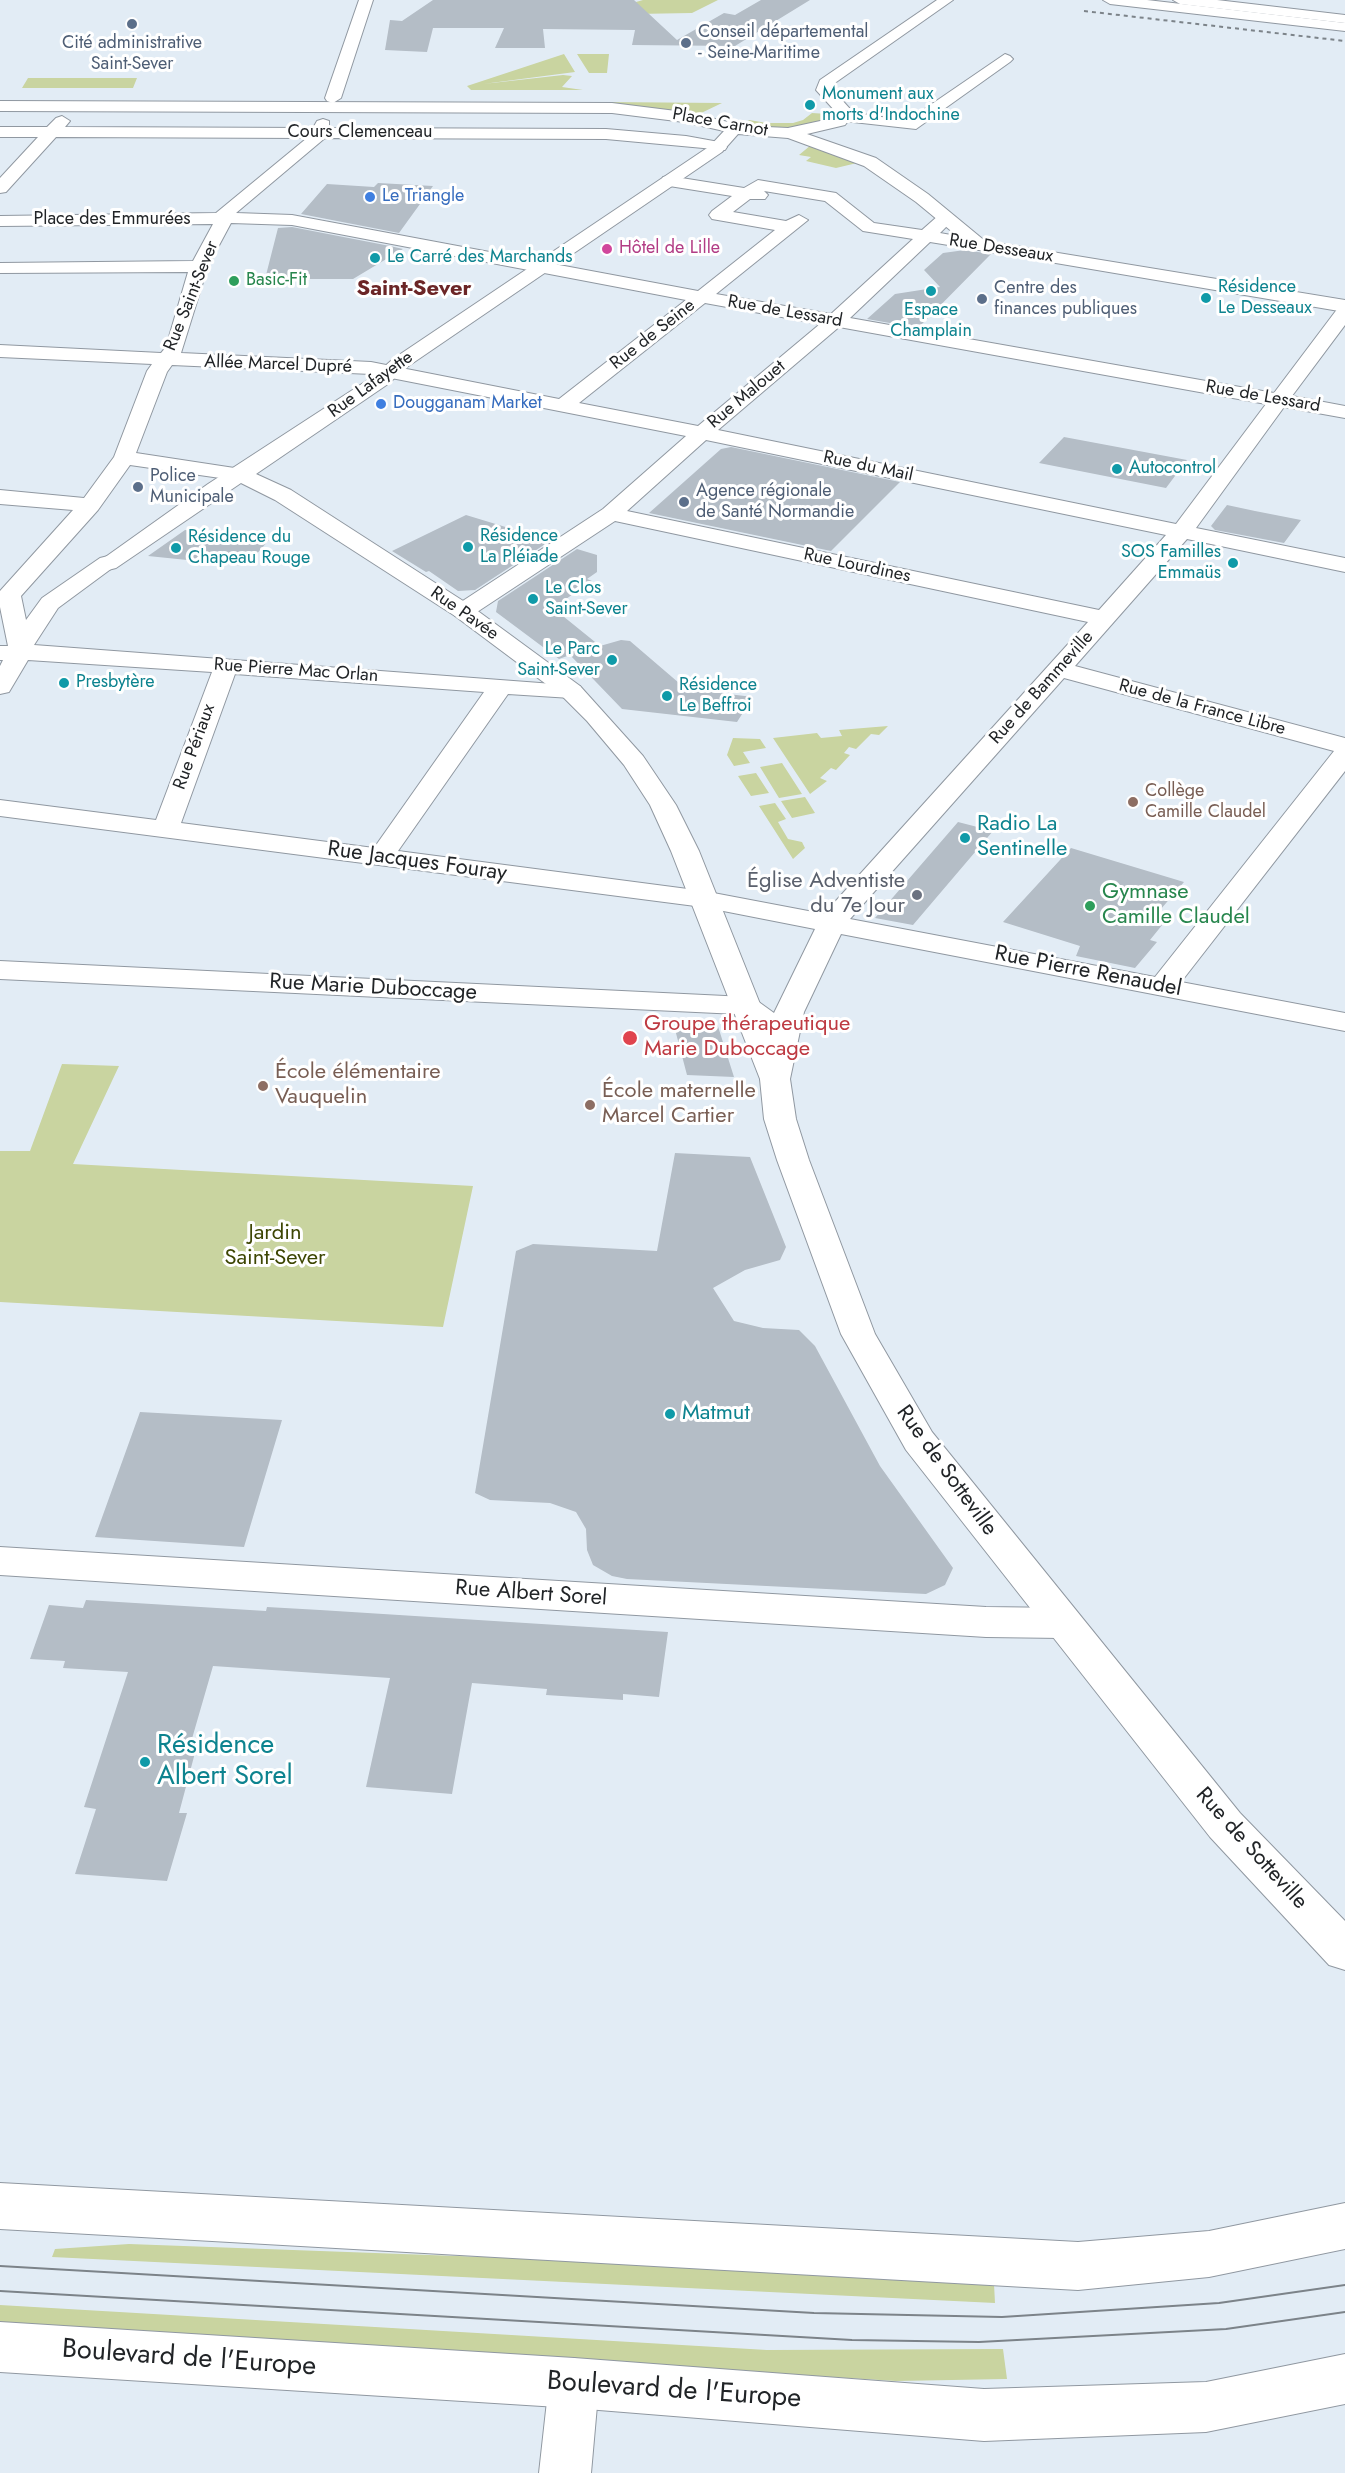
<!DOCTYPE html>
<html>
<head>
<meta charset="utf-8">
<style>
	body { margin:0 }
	canvas { display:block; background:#e2ecf5 }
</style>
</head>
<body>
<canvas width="1345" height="2473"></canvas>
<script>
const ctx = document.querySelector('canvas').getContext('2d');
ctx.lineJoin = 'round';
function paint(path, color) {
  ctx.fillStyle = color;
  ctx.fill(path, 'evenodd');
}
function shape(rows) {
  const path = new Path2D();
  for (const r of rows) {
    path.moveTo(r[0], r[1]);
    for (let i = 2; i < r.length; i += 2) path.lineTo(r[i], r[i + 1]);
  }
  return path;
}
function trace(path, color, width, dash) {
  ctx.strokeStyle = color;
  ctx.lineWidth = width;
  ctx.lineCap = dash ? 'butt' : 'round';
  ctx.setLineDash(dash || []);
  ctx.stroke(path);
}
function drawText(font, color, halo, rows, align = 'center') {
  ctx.font = font + ' Jost,sans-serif';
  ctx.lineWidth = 6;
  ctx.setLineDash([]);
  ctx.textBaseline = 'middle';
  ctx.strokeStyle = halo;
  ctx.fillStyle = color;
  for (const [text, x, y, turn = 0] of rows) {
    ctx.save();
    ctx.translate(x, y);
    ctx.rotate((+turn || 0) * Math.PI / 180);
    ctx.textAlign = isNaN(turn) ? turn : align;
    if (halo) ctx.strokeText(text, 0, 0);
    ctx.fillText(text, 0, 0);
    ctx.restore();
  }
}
const green = shape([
	[643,0,718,0,692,13,635,14,636,2],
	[564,54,575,72,483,84,563,75,572,76,562,87,583,90,471,90,467,86],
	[577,54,609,54,607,73,589,73],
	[28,78,137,78,133,88,22,88],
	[605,102,722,103,697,115],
	[812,113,828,114,818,122,802,127,782,129,745,125,749,120,767,123,793,123,803,120],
	[811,145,857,163,836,168,806,161,811,157,799,155],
	[888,726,879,735,871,734,856,749,849,747,844,753,850,755,836,770,831,768,820,778,827,781,810,794,773,738,817,733,821,738,842,736,839,730],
	[733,738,760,739,766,748,743,752,750,763,734,766,727,755],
	[782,763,802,794,779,798,760,767],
	[756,773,769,793,751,796,738,776],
	[805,797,815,813,792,818,781,801],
	[775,803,786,819,778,822,788,839,802,842,805,848,793,859,759,806],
	[62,1064,119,1066,73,1164,473,1186,443,1327,0,1302,0,1151,30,1151],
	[129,2244,566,2260,994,2284,995,2303,52,2257,55,2249],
	[0,2305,767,2350,1003,2349,1007,2379,896,2381,0,2326]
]);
const building = shape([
	[433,0,634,0,677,40,724,13,735,15,761,0,810,0,735,46,632,45,635,30,543,29,545,48,495,48,504,28,433,28,427,52,385,50,390,20,402,21],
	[378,183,433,186,399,233,301,214,327,184,374,187],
	[292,227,390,246,403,249,353,279,265,279,278,228],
	[965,250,991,254,918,328,867,319,895,294,940,287,924,270,943,253],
	[1064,437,1187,460,1166,488,1039,463],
	[731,447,900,482,831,551,649,513,721,449],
	[1227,505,1255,511,1301,520,1284,543,1215,530,1211,526],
	[466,515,522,532,550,541,475,590,458,591,429,571,426,572,392,551],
	[185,530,269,540,246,566,148,556],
	[577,549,597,555,597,572,587,579,592,581,553,608,600,646,621,640,630,641,686,689,753,697,737,722,622,709,570,655,559,659,496,612,498,601],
	[958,822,993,831,913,925,875,918],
	[1071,848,1184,882,1155,916,1167,919,1150,940,1157,942,1135,968,1076,956,1080,946,1003,922],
	[672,1018,716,1020,734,1077,687,1075],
	[675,1153,750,1157,786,1247,780,1260,745,1270,713,1288,734,1321,763,1328,799,1330,815,1346,880,1466,953,1568,945,1585,926,1594,627,1579,612,1576,593,1565,587,1550,586,1529,576,1512,550,1503,490,1500,475,1493,516,1251,533,1244,657,1251],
	[140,1412,282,1420,244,1547,95,1537],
	[86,1600,266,1611,267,1607,320,1610,668,1632,659,1697,623,1694,623,1700,546,1695,547,1689,472,1683,452,1794,366,1787,390,1678,213,1666,189,1749,196,1749,179,1813,187,1813,167,1881,75,1874,96,1809,84,1807,128,1672,63,1668,65,1661,30,1659,49,1605,83,1608]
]);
const street = shape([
	[359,0,373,0,341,98,333,103,327,101,325,98,359,0],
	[1173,0,1217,0,1345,15,1345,23,1180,4,1173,0],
	[1005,54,1010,56,1013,59,1010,62,916,129,844,121,836,116,844,111,907,121,1005,54],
	[62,116,70,121,65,127,313,128,317,121,323,119,329,121,329,128,606,129,686,136,719,142,727,147,725,150,606,139,325,138,236,213,292,215,698,291,775,230,712,219,709,215,712,211,732,196,663,185,661,181,663,177,669,176,744,188,758,180,836,193,874,223,922,230,939,215,951,215,954,219,940,233,979,240,988,245,979,250,930,242,850,318,1274,393,1338,308,1345,306,1345,325,1292,396,1345,406,1345,418,1284,407,1196,528,1345,558,1345,572,1187,539,1075,666,1345,738,1345,771,1181,982,1345,1013,1345,1031,841,934,804,1012,790,1079,786,1086,775,1088,764,1086,760,1079,770,1034,760,1031,738,1014,0,979,0,961,746,997,756,1000,774,1013,815,929,703,907,0,816,0,800,156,820,212,672,28,660,9,692,0,694,0,666,3,660,0,660,0,646,8,646,0,607,0,591,73,510,0,504,0,490,84,498,114,457,147,371,152,364,0,357,0,345,161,353,166,347,188,272,0,273,0,263,193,261,213,224,0,226,0,216,216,213,307,138,56,137,6,192,0,193,0,178,38,137,0,137,0,127,47,127,56,118,62,116],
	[764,191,825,201,863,231,913,239,831,314,716,294,808,220,799,215,786,221,733,212,750,199,765,199,768,195,764,191],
	[231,223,292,225,686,300,559,399,371,362,181,353,208,266,231,223],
	[705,303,820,324,698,426,579,403,705,303],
	[839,327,1266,404,1176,524,718,430,839,327],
	[172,365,371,374,686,436,603,509,455,606,451,611,455,616,471,616,615,521,1088,622,824,914,703,891,398,851,508,694,571,698,580,696,583,691,580,686,34,645,58,608,119,563,116,558,108,556,100,558,42,598,26,620,21,596,98,510,130,465,241,481,249,480,252,475,249,470,241,469,136,453,167,372,172,365],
	[706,440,1166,535,1099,610,627,511,706,440],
	[235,674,484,692,374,848,181,823,235,674],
	[1064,678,1334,751,1155,977,850,919,1064,678],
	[0,1547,986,1607,1062,1608,1076,1612,1081,1623,1076,1634,1062,1638,986,1637,0,1575,0,1547],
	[574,2358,592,2365,599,2383,591,2473,539,2473,549,2383,556,2365,574,2358]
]);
const secondary = shape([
	[937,0,953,0,832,85,832,89,851,110,852,116,845,125,807,134,876,158,928,194,985,241,1345,300,1345,312,973,249,916,202,864,166,788,138,738,134,722,152,407,367,388,384,256,474,291,490,471,606,580,686,643,756,676,805,699,851,790,1079,796,1119,809,1160,875,1334,932,1432,1240,1813,1345,1921,1345,1970,1329,1965,1210,1837,906,1450,841,1334,777,1160,764,1119,760,1079,671,851,650,805,624,765,587,721,562,696,455,616,275,500,241,483,116,568,108,570,100,568,97,563,208,484,374,376,393,359,710,146,724,131,684,122,612,113,0,111,0,101,612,103,684,112,746,126,788,128,834,118,835,111,816,90,820,80,937,0],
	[1103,0,1147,0,1345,23,1345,31,1110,4,1103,0]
]);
const primary = shape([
	[0,2183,1078,2242,1209,2231,1345,2203,1345,2249,1209,2277,1078,2290,0,2229,0,2183],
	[0,2322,574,2358,984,2389,1206,2382,1345,2354,1345,2404,1206,2432,984,2441,574,2408,0,2372,0,2322]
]);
const tram = shape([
	[0,2266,814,2313,1002,2317,1219,2303,1345,2285],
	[0,2291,852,2340,979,2342,1226,2329,1345,2312]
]);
const rail = shape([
	[1084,11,1345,41]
]);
const markers = [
	[132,24,6,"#5c6f8a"],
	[686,43,6,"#5c6f8a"],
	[810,105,6,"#0f9aa8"],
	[370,197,6,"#3f7fe0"],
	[607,249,6,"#d1479c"],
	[375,258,6,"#0f9aa8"],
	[234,281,6,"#2e9e5b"],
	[931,291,6,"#0f9aa8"],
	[1206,298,6,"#0f9aa8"],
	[982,299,6,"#5c6f8a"],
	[381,404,6,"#3f7fe0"],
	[1117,469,6,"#0f9aa8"],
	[138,487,6,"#5c6f8a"],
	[684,502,6,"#5c6f8a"],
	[468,547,6,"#0f9aa8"],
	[176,548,6,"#0f9aa8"],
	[1233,563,6,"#0f9aa8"],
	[533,599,6,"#0f9aa8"],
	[612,660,6,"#0f9aa8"],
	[64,683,6,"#0f9aa8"],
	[667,696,6,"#0f9aa8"],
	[1133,802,6,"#8d6e63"],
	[965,838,6,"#0f9aa8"],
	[917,895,6,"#6b7280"],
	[1090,906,6,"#2e9e5b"],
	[630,1038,8,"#e0444e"],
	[263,1086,6,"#8d6e63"],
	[590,1105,6,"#8d6e63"],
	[670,1414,6,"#0f9aa8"],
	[145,1762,6,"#0f9aa8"]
];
const farServicenames = [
	["Conseil départemental",698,33],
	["- Seine-Maritime",698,54],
	["Cité administrative",132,44,"center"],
	["Saint-Sever",132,65,"center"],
	["Centre des",994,289],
	["finances publiques",994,310],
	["Police",150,477],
	["Municipale",150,498],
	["Agence régionale",696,492],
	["de Santé Normandie",696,513]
];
const farCulturenames = [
	["Monument aux",822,95],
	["morts d'Indochine",822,116],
	["Le Carré des Marchands",387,258],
	["Résidence",1218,288],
	["Le Desseaux",1218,309],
	["Espace",931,311,"center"],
	["Champlain",931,332,"center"],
	["Autocontrol",1129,469],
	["Résidence",480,537],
	["La Pléiade",480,558],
	["Résidence du",188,538],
	["Chapeau Rouge",188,559],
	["SOS Familles",1221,553,"right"],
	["Emmaüs",1221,574,"right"],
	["Le Clos",545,589],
	["Saint-Sever",545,610],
	["Le Parc",600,650,"right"],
	["Saint-Sever",600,671,"right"],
	["Presbytère",76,683],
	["Résidence",679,686],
	["Le Beffroi",679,707]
];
const farStreetnames = [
	["Place Carnot",720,123,10],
	["Cours Clemenceau",360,133],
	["Place des Emmurées",112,220],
	["Rue Desseaux",1001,249,9],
	["Rue Saint-Sever",192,296,-68],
	["Rue de Lessard",785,312,10],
	["Rue de Seine",653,335,-38],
	["Allée Marcel Dupré",278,365,2],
	["Rue Lafayette",371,385,-36],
	["Rue Malouet",747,395,-40],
	["Rue de Lessard",1263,397,10],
	["Rue du Mail",868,467,12],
	["Rue Lourdines",857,566,12],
	["Rue Pavée",464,614,35],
	["Rue Pierre Mac Orlan",296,671,4],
	["Rue de Bammeville",1042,688,-48],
	["Rue de la France Libre",1202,708,15],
	["Rue Périaux",195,747,-70]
];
const farShopnames = [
	["Le Triangle",382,197],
	["Dougganam Market",393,404]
];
const farHotelnames = [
	["Hôtel de Lille",619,249]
];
const farLeisurenames = [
	["Basic-Fit",246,281]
];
const farEducationnames = [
	["Collège",1145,792],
	["Camille Claudel",1145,813]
];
const farQuarternames = [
	["Saint-Sever",414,290]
];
const cultureNames = [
	["Radio La",977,825],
	["Sentinelle",977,850],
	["Matmut",682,1414]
];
const streetNames = [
	["Rue Jacques Fouray",417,862,8],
	["Rue Pierre Renaudel",1088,972,11],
	["Rue Marie Duboccage",373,988,3],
	["Rue de Sotteville",946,1471,54],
	["Rue Albert Sorel",531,1594,4],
	["Rue de Sotteville",1251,1849,48]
];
const worshipNames = [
	["Église Adventiste",905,882],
	["du 7e Jour",905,907]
];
const leisureNames = [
	["Gymnase",1102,893],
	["Camille Claudel",1102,918]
];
const healthNames = [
	["Groupe thérapeutique",644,1025],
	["Marie Duboccage",644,1050]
];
const educationNames = [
	["École élémentaire",275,1073],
	["Vauquelin",275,1098],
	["École maternelle",602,1092],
	["Marcel Cartier",602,1117]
];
const parkNames = [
	["Jardin",275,1234],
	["Saint-Sever",275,1259]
];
const nearCulturenames = [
	["Résidence",157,1746],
	["Albert Sorel",157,1777]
];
const nearStreetnames = [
	["Boulevard de l'Europe",189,2359,4],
	["Boulevard de l'Europe",674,2391,4]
];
paint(green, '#c9d4a0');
paint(building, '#b4bdc6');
trace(street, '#9098a1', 2);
trace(secondary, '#9098a1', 2);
trace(primary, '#9098a1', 2);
paint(street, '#fff');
paint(secondary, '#fff');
paint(primary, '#fff');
trace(tram, '#7c8389', 2);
trace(rail, '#7c8389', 2, [4, 4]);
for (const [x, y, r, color] of markers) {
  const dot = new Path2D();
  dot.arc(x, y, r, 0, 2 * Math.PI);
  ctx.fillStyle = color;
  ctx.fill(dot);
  trace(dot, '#fff', 2);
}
drawText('18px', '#4e5e75', '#fff', farServicenames, 'left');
drawText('18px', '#0d838f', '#fff', farCulturenames, 'left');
drawText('18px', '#212427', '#fff', farStreetnames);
drawText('18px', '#366cbe', '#fff', farShopnames, 'left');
drawText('18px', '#b23c85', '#fff', farHotelnames, 'left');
drawText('18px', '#27864d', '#fff', farLeisurenames, 'left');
drawText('18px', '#785e54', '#fff', farEducationnames, 'left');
drawText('bold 22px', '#6b2526', '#fff', farQuarternames);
drawText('22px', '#0d838f', '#fff', cultureNames, 'left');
drawText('22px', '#212427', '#fff', streetNames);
drawText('22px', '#5b616d', '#fff', worshipNames, 'right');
drawText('22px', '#27864d', '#fff', leisureNames, 'left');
drawText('22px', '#be3a42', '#fff', healthNames, 'left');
drawText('22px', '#785e54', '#fff', educationNames, 'left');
drawText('22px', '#3d4603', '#fff', parkNames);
drawText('27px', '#0d838f', '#fff', nearCulturenames, 'left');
drawText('27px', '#212427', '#fff', nearStreetnames);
</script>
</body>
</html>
